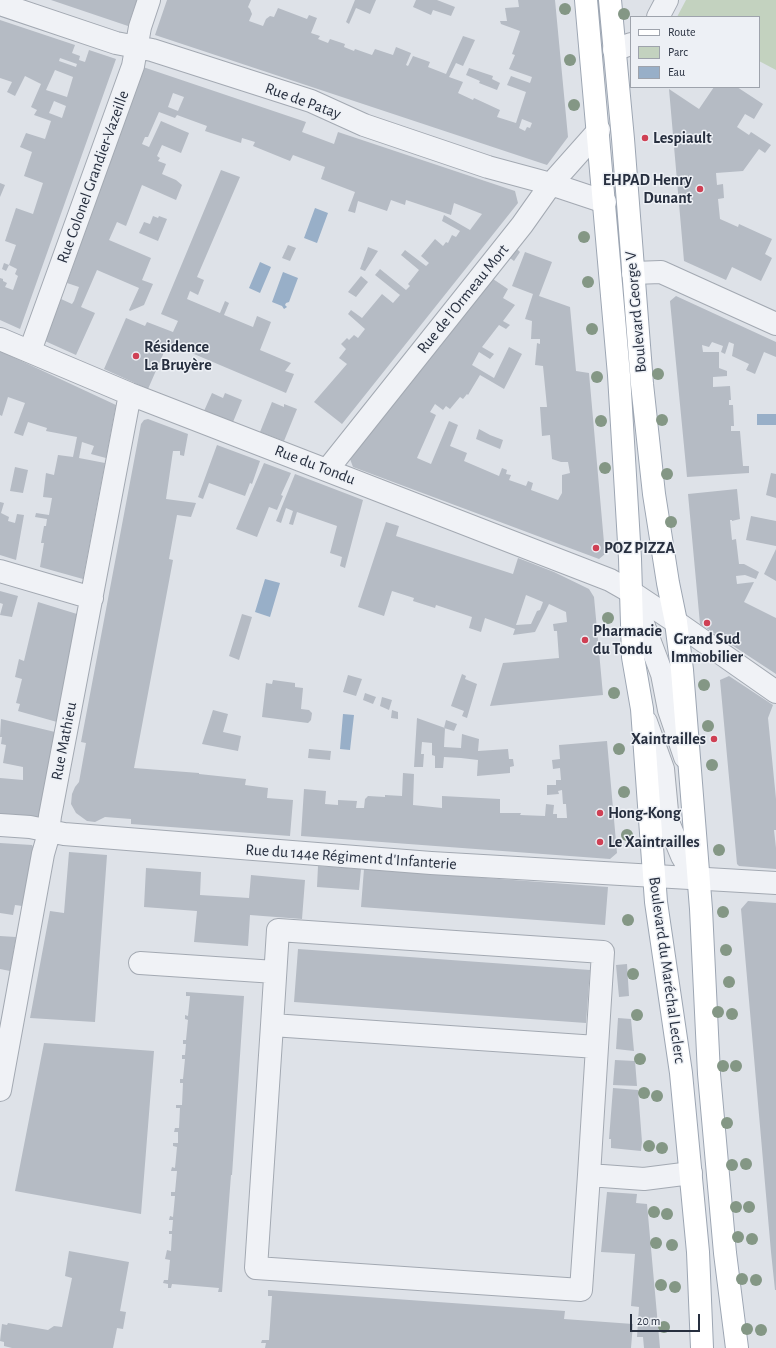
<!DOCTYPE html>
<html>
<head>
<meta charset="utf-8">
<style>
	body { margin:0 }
	#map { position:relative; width:776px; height:1348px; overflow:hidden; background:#dee2e8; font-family:"Alegreya Sans",sans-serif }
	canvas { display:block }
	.legend { position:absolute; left:630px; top:16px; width:130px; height:72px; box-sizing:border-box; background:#edf0f5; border:1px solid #9ea3ac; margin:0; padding:5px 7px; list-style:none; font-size:12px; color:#272f3f }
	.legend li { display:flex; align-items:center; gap:8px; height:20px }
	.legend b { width:20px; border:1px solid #9ea3ac }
	.scale { position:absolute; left:630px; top:1314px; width:70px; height:18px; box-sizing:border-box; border:2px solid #272f3f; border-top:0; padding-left:5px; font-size:12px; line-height:14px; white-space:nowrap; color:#272f3f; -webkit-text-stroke:3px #edf0f5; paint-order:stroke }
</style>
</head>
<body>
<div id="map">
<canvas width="776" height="1348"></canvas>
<ul class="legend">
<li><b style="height:5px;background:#fff"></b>Route</li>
<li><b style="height:11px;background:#c3d2bf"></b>Parc</li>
<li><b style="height:11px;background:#98afc8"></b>Eau</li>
</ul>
<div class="scale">20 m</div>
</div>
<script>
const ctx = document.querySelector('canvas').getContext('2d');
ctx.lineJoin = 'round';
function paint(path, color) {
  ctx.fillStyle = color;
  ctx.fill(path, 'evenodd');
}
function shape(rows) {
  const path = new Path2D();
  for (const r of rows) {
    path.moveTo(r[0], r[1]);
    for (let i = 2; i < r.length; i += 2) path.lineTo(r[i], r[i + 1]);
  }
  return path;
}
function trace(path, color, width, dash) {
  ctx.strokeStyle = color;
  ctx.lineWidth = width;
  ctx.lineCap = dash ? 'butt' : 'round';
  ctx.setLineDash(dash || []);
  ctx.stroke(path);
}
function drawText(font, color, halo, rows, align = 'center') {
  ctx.font = font + ' "Alegreya Sans",sans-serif';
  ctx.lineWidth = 3;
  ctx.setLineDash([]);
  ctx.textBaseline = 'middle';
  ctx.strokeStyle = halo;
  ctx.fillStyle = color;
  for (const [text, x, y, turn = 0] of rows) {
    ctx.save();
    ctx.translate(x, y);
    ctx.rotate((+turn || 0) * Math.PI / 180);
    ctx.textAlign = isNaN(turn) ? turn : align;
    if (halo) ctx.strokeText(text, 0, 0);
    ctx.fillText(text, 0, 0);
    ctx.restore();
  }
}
const green = shape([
	[686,0,776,0,776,70,759,61,759,17,677,17]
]);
const water = shape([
	[315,208,328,213,317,243,304,238],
	[260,262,271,267,260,293,249,288],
	[283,272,298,278,289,302,286,303,285,305,287,307,284,309,282,306,272,302],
	[757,414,776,414,776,425,757,425],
	[265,579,280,583,270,617,255,612],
	[343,714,354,715,350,750,340,749]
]);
const building = shape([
	[51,0,137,0,128,26],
	[167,0,251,0,248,7,250,9,252,14,249,21,263,26,266,19,270,16,274,17,278,8,307,19,309,15,317,18,311,33,320,36,318,39,328,43,330,39,345,44,344,47,354,51,355,49,372,55,375,49,393,55,396,47,411,53,406,65,408,66,413,56,430,62,428,67,446,74,463,36,475,40,463,66,456,63,449,77,463,82,458,93,473,100,474,98,500,110,497,117,516,123,526,92,507,85,511,76,530,83,532,77,509,69,515,55,512,54,520,31,501,24,500,21,507,21,505,8,519,7,518,0,555,0,568,137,547,165,155,35],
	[522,119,532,123,530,128,527,127,525,131,519,128],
	[355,0,376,0,370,14,356,8,349,24,346,22],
	[416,0,437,0,455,7,451,16,433,10,431,15,413,7],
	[0,20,75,45,72,53,80,56,79,60,85,62,89,50,116,59,20,329,0,320,0,278,3,279,3,281,7,283,5,287,13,290,18,276,15,274,17,269,9,265,16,245,5,241,16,208,33,214,43,183,24,176,32,152,20,147,26,133,45,139,51,121,34,115,37,110,31,107,41,84,25,76,15,96,7,92,12,82,0,78],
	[60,58,77,64,76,67,59,61],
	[55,70,73,77,67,97,46,90],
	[54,101,66,106,62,118,49,113],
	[143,67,306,122,302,132,334,144,338,132,515,191,518,203,342,424,314,402,347,364,339,358,346,349,341,344,347,338,349,340,354,335,358,338,365,329,348,314,351,310,362,318,382,294,393,303,400,295,375,275,380,269,406,290,410,286,408,284,419,270,401,255,405,250,426,266,429,263,421,256,435,239,443,246,446,242,448,243,452,235,456,237,460,231,442,221,444,215,470,230,482,214,454,203,451,215,406,200,405,205,391,200,387,211,358,201,355,213,348,211,355,192,321,179,325,167,293,155,290,161,253,146,255,142,242,138,241,143,205,131,207,126,177,115,175,118,159,112,148,137,145,137,142,144,149,147,161,121,189,133,181,153,162,145,157,156,160,158,158,161,166,164,162,174,176,180,182,185,176,200,142,185,126,226,117,222,109,240,151,258,142,280,153,284,144,305,130,311,129,310,139,288,97,270,81,307,95,313,76,355,45,341,61,299,72,304,74,301,79,287,67,283],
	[173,93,184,97,178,111,168,107],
	[469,68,493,76,492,79,500,83,497,90,479,83,480,81,466,75],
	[714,87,737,87,763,104,754,119,745,114,737,127,749,135,751,132,771,145,765,153,759,149,743,171,716,173,717,185,723,184,724,198,718,199,720,219,738,227,739,224,772,239,765,254,772,258,761,281,732,267,726,280,684,261,669,89,699,109],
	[221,170,240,177,197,277,204,280,198,295,190,291,187,299,220,313,225,301,229,303,224,315,253,327,257,316,271,322,260,350,291,363,285,371,294,374,286,393,168,343,148,389,104,369,126,318,145,326,147,322,173,332,178,321,161,314],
	[0,183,5,185,0,197],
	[153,216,158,218,159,216,167,219,158,241,139,233,144,222,150,224],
	[288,245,296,248,290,261,282,258],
	[368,247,378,251,365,271,360,269],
	[517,249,520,252,514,261,510,258],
	[525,252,552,262,539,296,570,307,576,371,589,373,605,554,599,559,353,467,350,459,493,279,508,289,503,298,515,305,503,321,510,325,506,329,499,325,482,347,494,354,490,359,479,352,472,365,494,378,509,347,522,354,504,389,480,375,468,395,467,394,463,399,460,397,450,409,446,406,443,410,435,404,430,412,436,415,417,458,431,464,449,421,458,425,450,446,467,453,464,461,499,476,502,468,507,470,506,474,511,475,509,480,526,486,528,481,533,483,531,490,558,500,562,493,562,475,570,473,568,462,561,462,552,459,550,435,542,436,540,407,547,407,543,366,535,365,537,343,540,344,540,339,531,339,532,321,525,319,533,294,512,286],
	[4,263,9,265,6,271,2,269],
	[361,276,368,282,356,297,348,292],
	[676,296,776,342,776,357,764,352,755,374,746,370,749,364,732,356,734,344,729,342,725,354,721,352,723,346,712,342,709,347,702,345,703,352,719,352,719,368,727,371,727,376,713,377,713,387,730,386,731,400,729,400,729,405,733,405,734,426,731,426,731,431,740,431,743,466,749,466,749,473,687,477,670,301],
	[0,351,116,405,106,458,91,454,94,446,82,442,79,458,105,463,83,579,40,567,44,543,41,543,44,526,46,526,47,519,35,517,36,513,49,515,52,498,43,497,46,473,54,475,58,455,73,457,77,437,46,431,47,428,28,422,23,436,14,433,25,403,8,397,2,416,0,415],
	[212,393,223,398,225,393,242,400,233,422,204,411],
	[272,402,284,407,284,404,297,409,284,441,260,432],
	[148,419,188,434,184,456,180,455,180,451,173,451,166,499,196,503,191,517,177,515,169,559,173,560,134,768,199,773,199,774,246,779,245,785,268,788,267,798,293,800,290,836,131,824,131,819,105,817,95,822,87,821,76,813,71,804,72,794,75,787,79,782,86,743,81,742,141,424,144,420],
	[479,429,490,435,503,440,500,449,476,439],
	[217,445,260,461,252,484,250,483,245,496,209,483,203,499,198,497],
	[264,463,291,473,281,495,283,496,277,510,269,507,257,537,236,529],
	[15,467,28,470,23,493,10,491],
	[771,473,776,474,776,498,766,495],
	[295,474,363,500,345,568,340,566,342,557,330,553,337,526,297,512,293,525,289,524,293,511,286,508,281,523,276,521],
	[737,489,740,519,732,521,732,520,730,520,732,540,736,539,739,564,744,564,759,572,756,579,745,575,736,576,737,584,754,582,744,602,776,618,776,674,700,624,688,494],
	[0,502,4,503,1,513,9,517,8,521,15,523,17,514,24,515,16,560,0,555],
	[751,516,776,521,776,546,746,540],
	[386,522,399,526,396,536,513,574,518,558,554,572,589,589,594,597,603,695,490,706,503,663,559,658,557,631,554,631,553,624,567,622,566,612,549,604,535,632,513,635,515,629,485,618,481,632,469,628,472,617,436,605,435,608,413,601,414,598,392,591,384,616,358,607],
	[526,595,543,602,540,610,537,611,531,624,516,625],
	[776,549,776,581,764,574],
	[0,591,18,596,12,617,0,615,3,604,0,603],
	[38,602,77,614,57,722,18,711,20,704,16,703,22,679,15,677,19,659,24,661],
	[242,614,252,617,239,660,229,656],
	[462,674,466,676,465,679,477,684,467,718,462,716,464,711,451,706],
	[348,675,362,679,356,696,343,692],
	[729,676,773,705,768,718,776,799,776,830,774,830,776,848,776,869,739,866,737,864,720,680],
	[273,680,295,683,295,687,303,688,301,709,309,710,312,713,311,720,308,723,262,717,266,683,272,684],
	[365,693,376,697,373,704,363,700],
	[382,697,392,700,389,710,380,706],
	[213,710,228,714,223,732,241,736,238,751,202,744],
	[392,710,398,712,398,719,391,718],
	[417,718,445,728,444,747,461,748,462,734,479,739,478,751,508,749,509,759,513,759,514,766,510,767,510,773,477,776,478,760,461,758,444,757,443,768,435,768,435,756,432,755,432,743,422,742,421,754,424,754,423,767,414,767],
	[1,719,55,732,39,816,37,817,0,815,0,778,23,780,23,767,3,763,6,745,1,744,2,737,0,737],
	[446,720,457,724,454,731,444,728],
	[607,741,617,853,610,859,301,836,304,789,326,791,325,804,338,805,338,800,357,801,356,808,364,808,365,799,368,796,385,797,385,795,402,796,403,773,414,774,413,805,442,808,442,796,500,799,500,813,521,813,520,815,545,816,546,804,554,805,553,814,557,814,557,818,567,818,566,804,563,804,562,790,558,791,559,794,547,795,547,785,556,785,556,780,561,780,560,768,553,769,552,760,560,759,559,745],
	[309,749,331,751,330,760,308,758],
	[0,843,32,845,33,847,22,906,15,905,13,915,0,913],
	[69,852,107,855,95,1022,30,1018,50,911,64,913],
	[318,866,361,869,359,890,317,887],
	[146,868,201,872,200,895,249,898,251,875,305,880,302,919,250,915,248,946,194,942,197,911,144,907],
	[364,869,608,887,605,925,361,907],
	[748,901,776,903,776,1290,775,1290,771,1252,741,909],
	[0,936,16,937,10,971,0,969],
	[298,949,590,970,586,1023,294,1002],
	[627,964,629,996,619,997,616,965],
	[186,992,244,996,232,1175,231,1175,222,1292,218,1292,219,1288,172,1284,171,1288,168,1288,168,1284,163,1283,164,1280,168,1280,170,1260,165,1259,167,1250,171,1251,172,1234,169,1234,169,1231,172,1231,173,1220,169,1220,170,1216,173,1217,175,1196,171,1196,171,1192,175,1192,177,1171,171,1171,172,1167,175,1168,177,1147,173,1146,173,1143,178,1143,178,1132,174,1132,175,1128,179,1128,180,1108,176,1108,176,1105,182,1105,183,1083,180,1083,180,1079,183,1079,185,1059,182,1059,182,1055,185,1055,186,1044,183,1044,183,1040,186,1040,188,1020,185,1019,185,1015,188,1016,190,996,186,996],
	[618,1018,631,1019,634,1051,616,1049],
	[44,1043,154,1051,141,1214,15,1191],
	[615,1060,635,1061,637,1086,613,1085],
	[613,1088,638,1090,642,1142,641,1151,611,1148,611,1139,609,1139],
	[607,1192,637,1194,636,1203,647,1204,660,1348,644,1348,643,1337,637,1337,639,1307,631,1306,635,1254,601,1252],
	[69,1251,129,1262,120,1311,126,1312,123,1329,117,1328,113,1348,12,1348,4,1346,4,1342,0,1341,2,1324,7,1325,8,1323,48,1330,54,1326,62,1327,72,1278,65,1276],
	[268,1290,565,1311,564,1319,633,1324,631,1348,265,1348,266,1343,261,1343,262,1340,269,1340,272,1296,268,1296]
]);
const minor = shape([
	[0,4,116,43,152,50,311,101,364,125,488,167,551,184,605,202],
	[658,17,667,0],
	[614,50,631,44],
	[633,273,661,272,776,324],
	[0,339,130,394,610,580,631,592,676,622,776,692],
	[30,351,133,66,140,27,149,0],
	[327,470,522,225,551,184,599,130],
	[0,571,92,598],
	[633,597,662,674,669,710,685,757],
	[646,722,663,769,668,822,682,856,691,871,698,878],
	[0,825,30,827,64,834,431,863,776,883],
	[140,963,275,972],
	[272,1025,278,930,603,952,597,1047],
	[0,1090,43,854,47,840,50,816,130,394],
	[589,1175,581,1290,256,1268,272,1025,597,1047,589,1175,644,1179,691,1173]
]);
const major = shape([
	[586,0,619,375,630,559,633,657,642,709,656,902,681,1073,698,1252,702,1348],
	[610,0,623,139,642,384,654,494,668,583,676,622,682,670,701,909,709,1074,725,1253,737,1348]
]);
const trees = [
	[565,9],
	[624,14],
	[570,60],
	[574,105],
	[584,237],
	[588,282],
	[592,329],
	[658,374],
	[597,377],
	[662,420],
	[601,421],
	[605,468],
	[667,474],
	[671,522],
	[608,618],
	[704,685],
	[614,693],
	[708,726],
	[619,749],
	[712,765],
	[624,792],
	[627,835],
	[719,850],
	[723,912],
	[628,920],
	[726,950],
	[633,974],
	[729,982],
	[718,1012],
	[732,1014],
	[637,1015],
	[640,1059],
	[723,1066],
	[736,1066],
	[644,1093],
	[657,1096],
	[727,1123],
	[649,1146],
	[662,1148],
	[746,1164],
	[732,1165],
	[736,1207],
	[749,1207],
	[654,1212],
	[667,1214],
	[738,1237],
	[752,1239],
	[656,1243],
	[672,1245],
	[742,1279],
	[756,1280],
	[661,1285],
	[675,1287],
	[664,1327],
	[747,1329],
	[761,1330]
];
const markers = [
	[645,138,4,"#cf4054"],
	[700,189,4,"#cf4054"],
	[136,356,4,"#cf4054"],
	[596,548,4,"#cf4054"],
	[707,623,4,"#cf4054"],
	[585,640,4,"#cf4054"],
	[714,739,4,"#cf4054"],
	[600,813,4,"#cf4054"],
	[600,842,4,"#cf4054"]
];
const streetNames = [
	["Rue de Patay",303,101,20],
	["Rue Colonel Grandier-Vazeille",93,177,-70],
	["Rue de l'Ormeau Mort",463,299,-51],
	["Boulevard George V",636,312,-95],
	["Rue du Tondu",315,465,21],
	["Rue Mathieu",64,741,-79],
	["Rue du 144e Régiment d'Infanterie",351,857,4],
	["Boulevard du Maréchal Leclerc",667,970,82]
];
const poiNames = [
	["Lespiault",653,138],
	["EHPAD Henry",692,180,"right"],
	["Dunant",692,198,"right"],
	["Résidence",144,347],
	["La Bruyère",144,365],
	["POZ PIZZA",604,548],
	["Pharmacie",593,631],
	["du Tondu",593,649],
	["Grand Sud",707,639,"center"],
	["Immobilier",707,657,"center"],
	["Xaintrailles",706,739,"right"],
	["Hong-Kong",608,813],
	["Le Xaintrailles",608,842]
];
paint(green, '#c3d2bf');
paint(water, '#98afc8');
paint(building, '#b5bbc4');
trace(minor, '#a3a9b2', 24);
trace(major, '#9da6b3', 24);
trace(minor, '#f0f2f6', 22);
trace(major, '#fff', 22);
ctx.fillStyle = '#849785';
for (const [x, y] of trees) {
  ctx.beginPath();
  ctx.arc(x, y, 6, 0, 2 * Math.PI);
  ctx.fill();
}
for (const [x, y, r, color] of markers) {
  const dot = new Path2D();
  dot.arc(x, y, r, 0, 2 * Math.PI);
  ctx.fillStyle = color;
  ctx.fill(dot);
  trace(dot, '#edf0f5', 1.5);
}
drawText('16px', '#272f3f', '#edf0f5', streetNames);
drawText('bold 16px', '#272f3f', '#edf0f5', poiNames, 'left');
</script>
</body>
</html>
